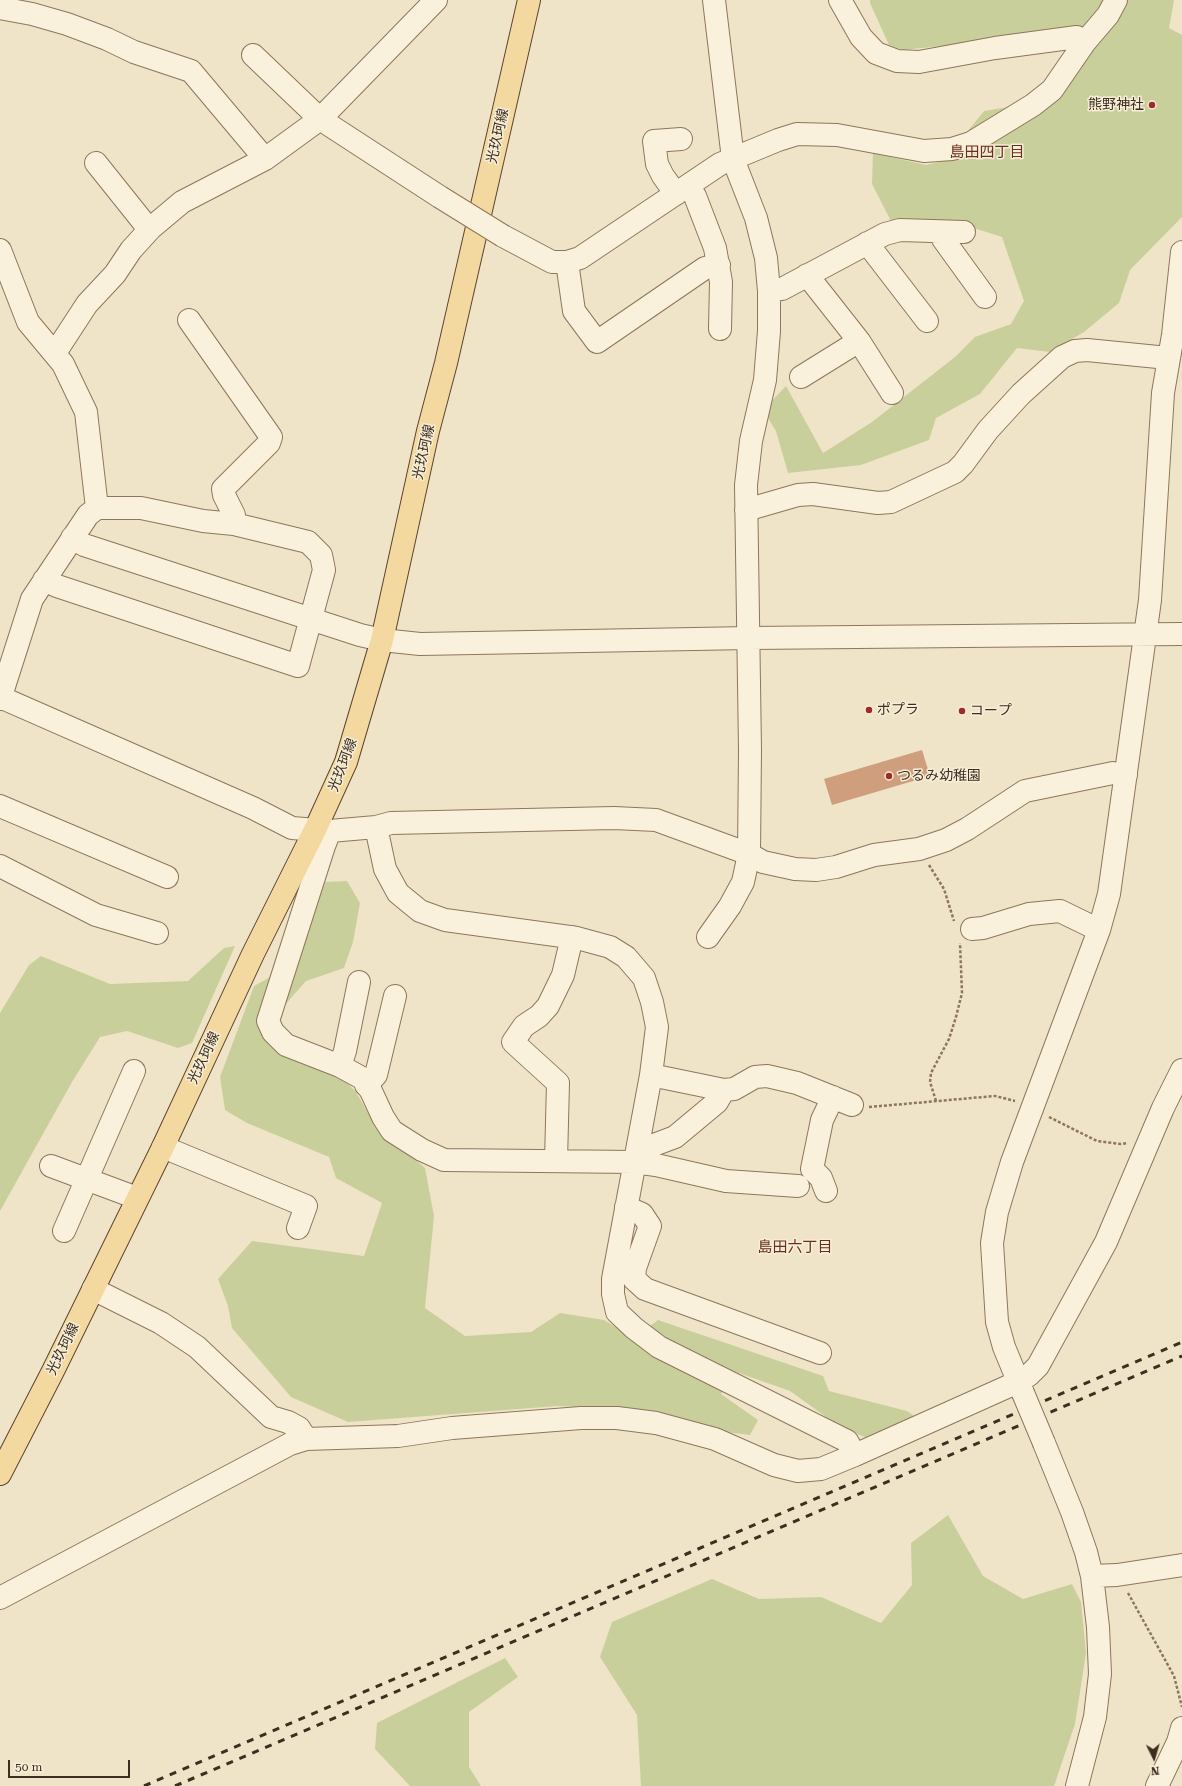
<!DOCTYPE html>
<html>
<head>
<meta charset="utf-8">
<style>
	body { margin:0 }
	#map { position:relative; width:1182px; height:1786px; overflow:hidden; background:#f0e4c8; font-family:"Roboto Serif",serif }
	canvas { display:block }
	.north { position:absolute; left:1134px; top:1738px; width:40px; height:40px; -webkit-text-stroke:3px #f7eed8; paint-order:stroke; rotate:175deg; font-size:11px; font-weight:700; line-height:16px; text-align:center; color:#3d2e20 }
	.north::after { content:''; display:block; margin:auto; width:14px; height:18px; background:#3d2e20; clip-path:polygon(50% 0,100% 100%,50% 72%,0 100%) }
	.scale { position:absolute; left:8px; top:1760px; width:122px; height:18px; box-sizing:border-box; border:2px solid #3d2e20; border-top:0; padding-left:5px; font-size:12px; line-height:14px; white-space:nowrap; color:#3d2e20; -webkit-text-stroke:3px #f7eed8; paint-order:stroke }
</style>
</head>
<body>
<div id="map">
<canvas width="1182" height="1786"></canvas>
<div class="north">N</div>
<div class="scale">50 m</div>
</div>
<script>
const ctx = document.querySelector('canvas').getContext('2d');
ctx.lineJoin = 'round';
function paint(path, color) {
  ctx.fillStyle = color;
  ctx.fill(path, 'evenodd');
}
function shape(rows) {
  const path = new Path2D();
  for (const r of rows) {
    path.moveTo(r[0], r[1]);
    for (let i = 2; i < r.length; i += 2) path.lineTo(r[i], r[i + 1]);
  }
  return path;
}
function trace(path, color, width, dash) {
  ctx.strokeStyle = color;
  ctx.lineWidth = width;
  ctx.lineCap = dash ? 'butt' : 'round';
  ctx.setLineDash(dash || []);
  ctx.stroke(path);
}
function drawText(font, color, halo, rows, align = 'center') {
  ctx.font = font + ' "Roboto Serif","Noto Sans JP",serif';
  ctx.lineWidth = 3;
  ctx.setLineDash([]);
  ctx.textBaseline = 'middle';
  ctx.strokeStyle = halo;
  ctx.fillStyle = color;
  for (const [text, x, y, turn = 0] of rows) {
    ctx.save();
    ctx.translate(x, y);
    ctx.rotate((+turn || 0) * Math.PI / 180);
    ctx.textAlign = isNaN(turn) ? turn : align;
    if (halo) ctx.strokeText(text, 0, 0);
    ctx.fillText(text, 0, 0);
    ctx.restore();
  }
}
const green = shape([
	[870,0,1174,0,1169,28,1182,35,1182,217,1130,270,1119,303,1084,332,1050,352,1017,348,980,394,936,418,929,440,861,465,788,473,776,431,763,410,786,386,823,453,872,422,955,357,975,337,1011,324,1024,301,1002,237,955,222,893,225,872,184,873,153,926,165,964,156,967,132,984,111,1052,100,1090,55,1079,32,903,50,889,45,870,3],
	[347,881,360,903,353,942,344,968,306,981,277,1014,270,1039,340,1075,356,1092,375,1125,425,1168,434,1216,425,1308,465,1336,531,1332,560,1313,604,1320,634,1338,658,1320,823,1376,829,1391,907,1411,917,1418,867,1438,840,1427,790,1391,736,1372,721,1394,758,1420,750,1435,725,1432,648,1411,558,1406,348,1422,291,1397,232,1328,228,1306,218,1279,252,1241,364,1256,382,1203,336,1178,329,1157,247,1123,225,1110,220,1077,254,986,292,965,325,882],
	[235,946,192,1043,178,1048,127,1031,100,1037,72,1082,0,1211,0,1013,29,965,41,956,110,984,188,981,224,948],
	[948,1515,983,1576,1023,1599,1072,1584,1081,1602,1086,1653,1075,1724,1054,1786,641,1786,637,1715,600,1657,612,1622,712,1579,759,1599,821,1597,881,1623,912,1585,911,1543],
	[505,1658,518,1677,469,1712,469,1767,481,1786,410,1786,375,1749,377,1723]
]);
const building = shape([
	[922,750,930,776,832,805,824,779]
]);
const path = shape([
	[929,865,944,889,954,921],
	[936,1101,930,1082,931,1073,949,1039,956,1017,962,993,960,943],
	[869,1107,995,1096,1015,1101],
	[1049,1117,1097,1141,1121,1144,1128,1143],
	[1128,1593,1174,1676,1182,1707]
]);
const minor = shape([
	[840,0,861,37,876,53,897,61,919,62,995,48,1077,37,1085,42],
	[0,8,32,14,67,24,107,39,134,52,191,71,265,159],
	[253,55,320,119,440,197],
	[96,163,144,223,151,228],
	[687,186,695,196,715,248,721,282,720,329],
	[676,194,663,176,657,164,654,141,681,139],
	[942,232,943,239,985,297],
	[503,236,552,262,567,262,580,258,720,164,778,140,797,134,837,135,924,151,952,149,971,143,1033,105,1052,90,1085,42,1108,15,1116,0],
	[867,243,927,321],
	[0,250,28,322,63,364,86,412,97,508,88,515,32,599,0,699],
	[567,262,574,311,597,342,705,268,719,265],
	[807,275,859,341,892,393],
	[769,291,782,289,885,234,900,230,964,232],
	[189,320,271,437,269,443,223,489,224,495,234,515,234,524],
	[55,353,87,304,115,274,131,250,151,228,182,202,265,159,320,119,436,0],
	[801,377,859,341],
	[746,510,798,495,813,494,878,503,891,502,955,472,963,464,988,430,1021,394,1062,357,1075,351,1087,350,1168,358],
	[72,538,84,545,360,635,382,640,420,644,749,638,1182,634],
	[44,580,57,586,298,666,324,570,321,555,308,542,234,524,203,521,141,508,97,508],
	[0,697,253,808,292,828,330,831,376,827,391,823,614,818,656,820,749,854,763,862,795,869,816,870,836,867,874,855,919,849,946,840,967,829,1025,791,1113,773,1126,775],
	[0,806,167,877],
	[376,827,385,869,398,893,420,911,445,920,577,938,610,947,626,957,644,978,652,1002,657,1027,651,1075,613,1279,613,1294,617,1312,634,1328,659,1347,847,1441,855,1455],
	[330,831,324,846,268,1021,273,1032,286,1045,340,1066,362,1078,371,1091,383,1117,392,1131,422,1150,444,1160,634,1162,656,1165,726,1181,798,1186],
	[0,866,96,915,157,933],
	[972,929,983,928,1029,914,1060,911,1099,930],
	[708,937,730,906,743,882,749,854,750,750,746,485,751,441,765,380,769,331,769,291,766,258,756,218,733,159,714,0],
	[340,1066,345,1051,359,982],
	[651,1075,724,1090,734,1089,755,1077,767,1076,797,1083,852,1105],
	[366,1085,376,1075,395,996],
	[651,1146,675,1137,717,1102,724,1090],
	[163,1147,306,1206,298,1228],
	[556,1161,558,1083,513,1042,524,1026,539,1016,548,1006,563,975,572,937],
	[51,1166,137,1198],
	[826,1191,821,1178,812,1169,822,1120,833,1097],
	[626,1207,642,1214,650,1226,635,1268,634,1279,645,1289,820,1353],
	[64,1231,134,1071],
	[93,1289,161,1323,197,1347,271,1417,288,1422,299,1428,306,1439],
	[1023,1393,1004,1347,997,1322,992,1243,997,1212,1012,1162,1099,930,1109,894,1150,600,1163,393,1173,335,1182,252],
	[1044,1443,1072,1512,1086,1552,1092,1576,1098,1627,1100,1674,1095,1717,1077,1786],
	[1092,1576,1117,1575,1182,1565],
	[0,1598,290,1444,306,1439,398,1436,452,1428,581,1418,617,1418,656,1423,715,1439,774,1465,798,1471,821,1469,855,1455,1018,1382,1029,1375,1038,1366,1106,1242,1163,1108,1182,1070],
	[1157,1786,1178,1742,1182,1728]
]);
const major = shape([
	[0,1474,53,1371,163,1147,253,954,315,830,346,762,382,640,428,431,446,363,529,0]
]);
const rail = shape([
	[144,1786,1182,1342],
	[175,1786,1182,1356]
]);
const minorBridge = shape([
	[440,197,503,236],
	[1023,1393,1044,1443]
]);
const markers = [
	[1152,105,4,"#9e2a2b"],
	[869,710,4,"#9e2a2b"],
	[962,711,4,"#9e2a2b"],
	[889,776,4,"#9e2a2b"]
];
const poiNames = [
	["熊野神社",1144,105,"right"],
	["ポプラ",877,710],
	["コープ",970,711],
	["つるみ幼稚園",897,776]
];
const streetNames = [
	["光玖珂線",498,136,-77],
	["光玖珂線",424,452,-77],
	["光玖珂線",343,765,-69],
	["光玖珂線",204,1058,-65],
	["光玖珂線",63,1349,-64]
];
const neighbourhoodNames = [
	["島田四丁目",987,153],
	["島田六丁目",795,1248]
];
paint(green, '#c9cf9b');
paint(building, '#cf9f7d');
trace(minor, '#8d765c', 24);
trace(major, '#5b4430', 24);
trace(path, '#8d765c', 2.5, [3, 2]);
trace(minor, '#faf1dc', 22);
trace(major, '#f3d9a0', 22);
trace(rail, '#3d2e20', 3, [7, 7]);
trace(minorBridge, '#8d765c', 24, []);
trace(minorBridge, '#faf1dc', 22);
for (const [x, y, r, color] of markers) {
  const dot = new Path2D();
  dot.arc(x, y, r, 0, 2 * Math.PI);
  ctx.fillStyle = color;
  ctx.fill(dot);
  trace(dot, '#f7eed8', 1.5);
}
drawText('14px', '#3d2e20', '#f7eed8', poiNames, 'left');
drawText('14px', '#3d2e20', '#f7eed8', streetNames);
drawText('15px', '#6b2e1e', '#f7eed8', neighbourhoodNames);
</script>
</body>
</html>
